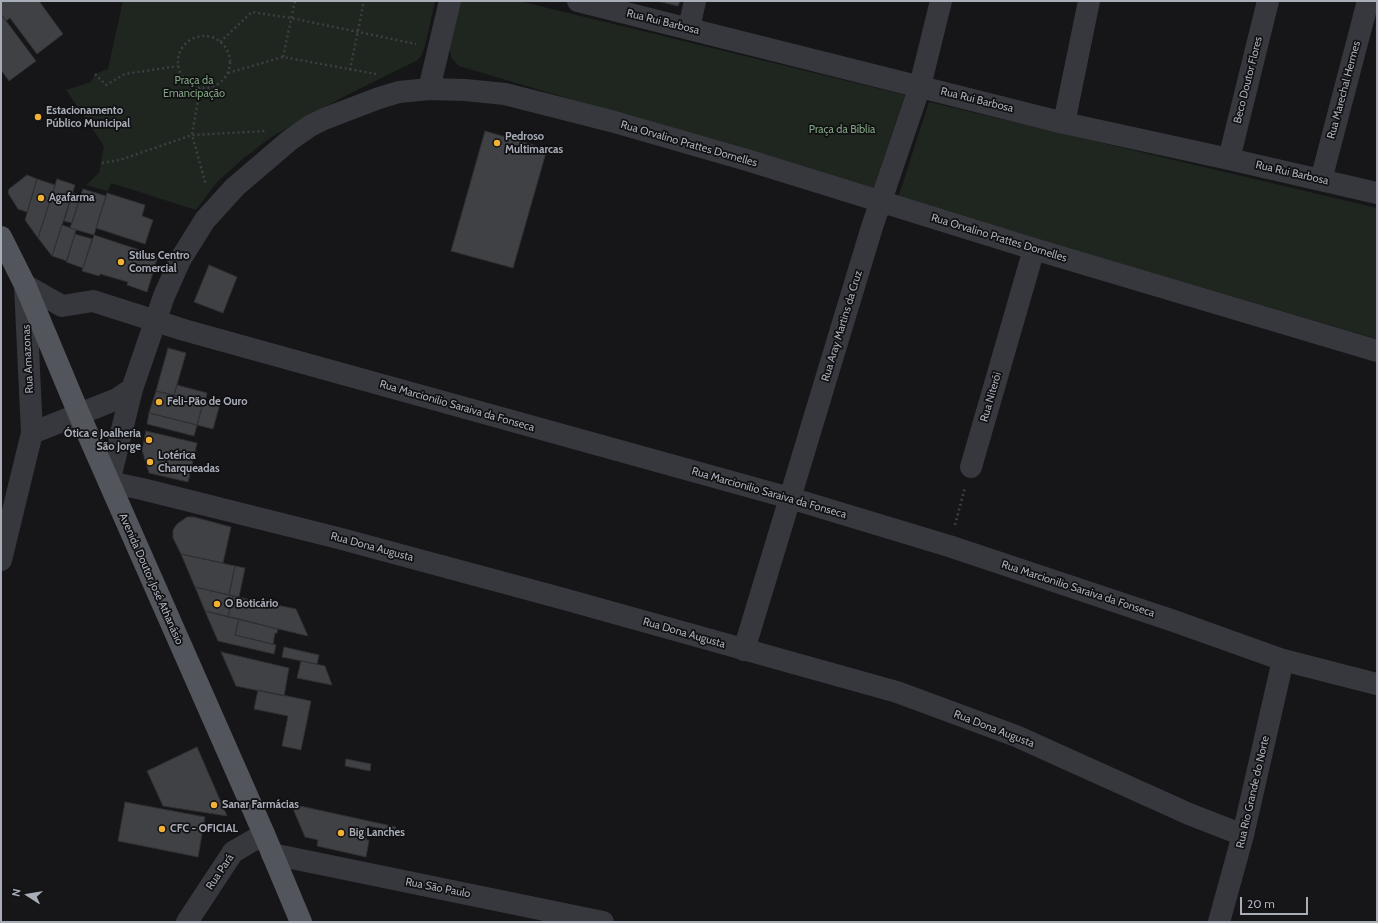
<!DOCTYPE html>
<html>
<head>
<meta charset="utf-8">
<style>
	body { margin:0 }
	#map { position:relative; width:1378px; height:923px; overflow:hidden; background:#161618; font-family:Cabin,sans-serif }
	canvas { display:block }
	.frame { position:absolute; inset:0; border:2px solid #a8adb8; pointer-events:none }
	.north { position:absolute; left:8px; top:875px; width:40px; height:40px; -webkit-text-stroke:3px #111113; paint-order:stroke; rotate:282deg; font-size:11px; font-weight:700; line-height:16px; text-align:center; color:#a8adb8 }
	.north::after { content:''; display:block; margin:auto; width:14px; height:18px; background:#a8adb8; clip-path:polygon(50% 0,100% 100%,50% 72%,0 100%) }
	.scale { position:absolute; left:1240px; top:897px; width:68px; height:18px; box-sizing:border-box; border:2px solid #a8adb8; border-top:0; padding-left:5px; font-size:12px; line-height:14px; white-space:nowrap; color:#a8adb8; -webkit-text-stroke:3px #111113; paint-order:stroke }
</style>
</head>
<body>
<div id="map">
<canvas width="1378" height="923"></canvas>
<div class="frame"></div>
<div class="north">N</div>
<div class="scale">20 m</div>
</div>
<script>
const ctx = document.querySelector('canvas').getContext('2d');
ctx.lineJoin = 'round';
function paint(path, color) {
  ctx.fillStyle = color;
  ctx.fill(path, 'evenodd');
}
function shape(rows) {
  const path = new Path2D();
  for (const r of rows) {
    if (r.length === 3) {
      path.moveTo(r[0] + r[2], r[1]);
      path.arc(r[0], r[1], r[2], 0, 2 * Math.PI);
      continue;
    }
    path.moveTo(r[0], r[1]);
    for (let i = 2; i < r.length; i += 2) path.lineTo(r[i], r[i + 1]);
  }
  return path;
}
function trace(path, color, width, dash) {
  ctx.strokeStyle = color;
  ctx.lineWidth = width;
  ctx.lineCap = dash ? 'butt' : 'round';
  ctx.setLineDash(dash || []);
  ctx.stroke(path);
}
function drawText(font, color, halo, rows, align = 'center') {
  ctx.font = font + ' Cabin,sans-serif';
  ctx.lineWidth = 3.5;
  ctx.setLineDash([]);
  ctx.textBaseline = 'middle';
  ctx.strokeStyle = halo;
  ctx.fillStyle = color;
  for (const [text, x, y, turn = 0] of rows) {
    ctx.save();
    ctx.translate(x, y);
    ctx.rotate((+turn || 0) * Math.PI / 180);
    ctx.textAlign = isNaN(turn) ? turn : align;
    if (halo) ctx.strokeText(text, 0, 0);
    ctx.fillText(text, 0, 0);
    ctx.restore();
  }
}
const green = shape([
	[123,1,435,1,425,46,421,56,418,60,347,95,283,130,270,138,244,158,217,182,196,210,111,183,108,191,86,185,99,173,104,146,66,90,91,82,95,74,108,69],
	[460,1,519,1,905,95,873,189,459,66,452,59,448,45],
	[929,102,1377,208,1377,339,898,198]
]);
const building = shape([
	[1,1,39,1,63,34,37,54,10,18,6,21,1,14,1,1],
	[657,1,680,1,678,6,657,1],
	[1,14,36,61,9,81,1,70,1,14],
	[485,131,547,149,513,268,451,251,485,131],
	[27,175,37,179,27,212,18,209,8,193,9,189,27,175],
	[37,179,55,185,38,238,25,220,37,179],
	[57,179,75,185,52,256,38,238,57,179],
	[83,189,106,196,94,235,70,228,83,189],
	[73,193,81,195,72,223,64,221,73,193],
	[107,193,145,205,142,216,153,220,145,244,96,228,107,193],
	[62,225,76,230,67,261,52,256,62,225],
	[75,234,92,239,83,268,66,262,75,234],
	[94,235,158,256,147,292,127,285,128,282,100,274,99,276,82,271,94,235],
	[209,265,237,277,223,313,194,302,209,265],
	[168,348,186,353,174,395,156,391,168,348],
	[177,385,207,393,205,403,174,395,177,385],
	[156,391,203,403,197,425,149,413,156,391],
	[205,401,220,404,213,429,197,425,203,403,205,403,205,401],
	[149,413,197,425,194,436,147,424,149,413],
	[146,431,197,443,188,482,149,473,142,450,146,431],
	[187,517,194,517,231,527,223,563,181,554,173,538,173,530,177,524,187,517],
	[181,554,235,566,229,595,195,587,181,554],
	[235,566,245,568,239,597,229,595,235,566],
	[195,587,233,596,228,617,205,611,195,587],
	[233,596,296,609,308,636,228,617,233,596],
	[205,611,239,619,235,635,276,645,274,654,218,641,205,611],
	[239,619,278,629,277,633,275,633,273,644,235,635,239,619],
	[284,647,319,655,317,664,282,657,284,647],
	[221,652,289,668,284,696,236,686,221,652],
	[301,661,325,666,332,685,297,678,301,661],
	[258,690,311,701,301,750,282,746,288,716,254,709,258,690],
	[197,747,227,816,163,806,147,771,197,747],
	[346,759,371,764,370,771,345,766,346,759],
	[125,802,205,817,198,857,118,841,125,802],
	[291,804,396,827,395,832,369,826,366,840,369,840,366,857,317,846,318,840,305,837,291,804]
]);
const path = shape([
	[204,62,26],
	[220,42,252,12,291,18,416,44],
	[283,57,295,1],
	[350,70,364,1],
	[228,73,283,57,376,74],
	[95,74,106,85,125,74,178,66],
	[200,88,192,135,206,185],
	[102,163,120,160,192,135,266,131],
	[955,525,965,487]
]);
const minor = shape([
	[578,1,1064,123,1229,159,1377,193],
	[689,28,695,1],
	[429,89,450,1],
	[1064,123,1089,1],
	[1229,159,1268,1],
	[1321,180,1368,1],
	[25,285,62,306,93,301,184,330,790,498,949,546,1171,620,1283,660,1377,684],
	[25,286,32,433],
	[971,467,1034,249],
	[1,560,32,433,117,399,132,389],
	[744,650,872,227,920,86,941,1],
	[1243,835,1189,814,1016,736,897,692,564,599,338,538,142,489,109,482,132,389,164,296,180,260,205,220,235,187,290,140,310,126,324,119,379,98,399,92,429,89,465,90,505,94,611,121,750,161,1034,249,1377,351],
	[272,854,603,922],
	[187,922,233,852,264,834],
	[1219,922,1243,835,1283,660]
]);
const major = shape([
	[1,237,25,285,79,414,264,834,301,922]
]);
const markers = [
	[38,117,4,"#f2b134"],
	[497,143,4,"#f2b134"],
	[41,198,4,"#f2b134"],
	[121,262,4,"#f2b134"],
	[159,402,4,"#f2b134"],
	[149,440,4,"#f2b134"],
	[150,462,4,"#f2b134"],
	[217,604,4,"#f2b134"],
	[214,805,4,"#f2b134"],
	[162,829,4,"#f2b134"],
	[341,833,4,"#f2b134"]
];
const streetNames = [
	["Rua Rui Barbosa",663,22,14],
	["Beco Doutor Flores",1248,80,-76],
	["Rua Marechal Hermes",1344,90,-75],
	["Rua Rui Barbosa",977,100,14],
	["Rua Orvalino Prattes Dornelles",689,144,16],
	["Rua Rui Barbosa",1292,173,13],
	["Rua Orvalino Prattes Dornelles",999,238,17],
	["Rua Aray Martins da Cruz",842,326,-73],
	["Rua Amazonas",28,359,-93],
	["Rua Niterói",991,397,-74],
	["Rua Marcionilio Saraiva da Fonseca",457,406,16],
	["Rua Marcionilio Saraiva da Fonseca",769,493,16],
	["Rua Dona Augusta",372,547,15],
	["Avenida Doutor José Athanásio",151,579,66],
	["Rua Marcionilio Saraiva da Fonseca",1078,589,18],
	["Rua Dona Augusta",684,633,16],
	["Rua Dona Augusta",994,729,21],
	["Rua Rio Grande do Norte",1253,792,-77],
	["Rua Pará",220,872,-56],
	["Rua São Paulo",438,888,11]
];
const parkNames = [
	["Praça da",194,81],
	["Emancipação",194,94],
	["Praça da Bíblia",842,130]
];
const poiNames = [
	["Estacionamento",46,111],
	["Público Municipal",46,124],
	["Pedroso",505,137],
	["Multimarcas",505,150],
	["Agafarma",49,198],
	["Stilus Centro",129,256],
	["Comercial",129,269],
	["Feli-Pão de Ouro",167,402],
	["Ótica e Joalheria",141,434,"right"],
	["São Jorge",141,447,"right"],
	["Lotérica",158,456],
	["Charqueadas",158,469],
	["O Boticário",225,604],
	["Sanar Farmácias",222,805],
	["CFC - OFICIAL",170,829],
	["Big Lanches",349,833]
];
paint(green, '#1e261f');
paint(building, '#404145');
trace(building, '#303034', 1);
trace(path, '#3d3f44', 2.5, [2, 3]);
trace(minor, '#37383d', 22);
trace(major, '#53555c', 22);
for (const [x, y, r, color] of markers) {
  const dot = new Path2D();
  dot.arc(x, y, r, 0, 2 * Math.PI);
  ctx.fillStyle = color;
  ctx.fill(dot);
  trace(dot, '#111113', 1.5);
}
drawText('11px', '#a8adb8', '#111113', streetNames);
drawText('11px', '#7fa381', '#111113', parkNames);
drawText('bold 11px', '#a8adb8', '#111113', poiNames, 'left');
</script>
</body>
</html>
